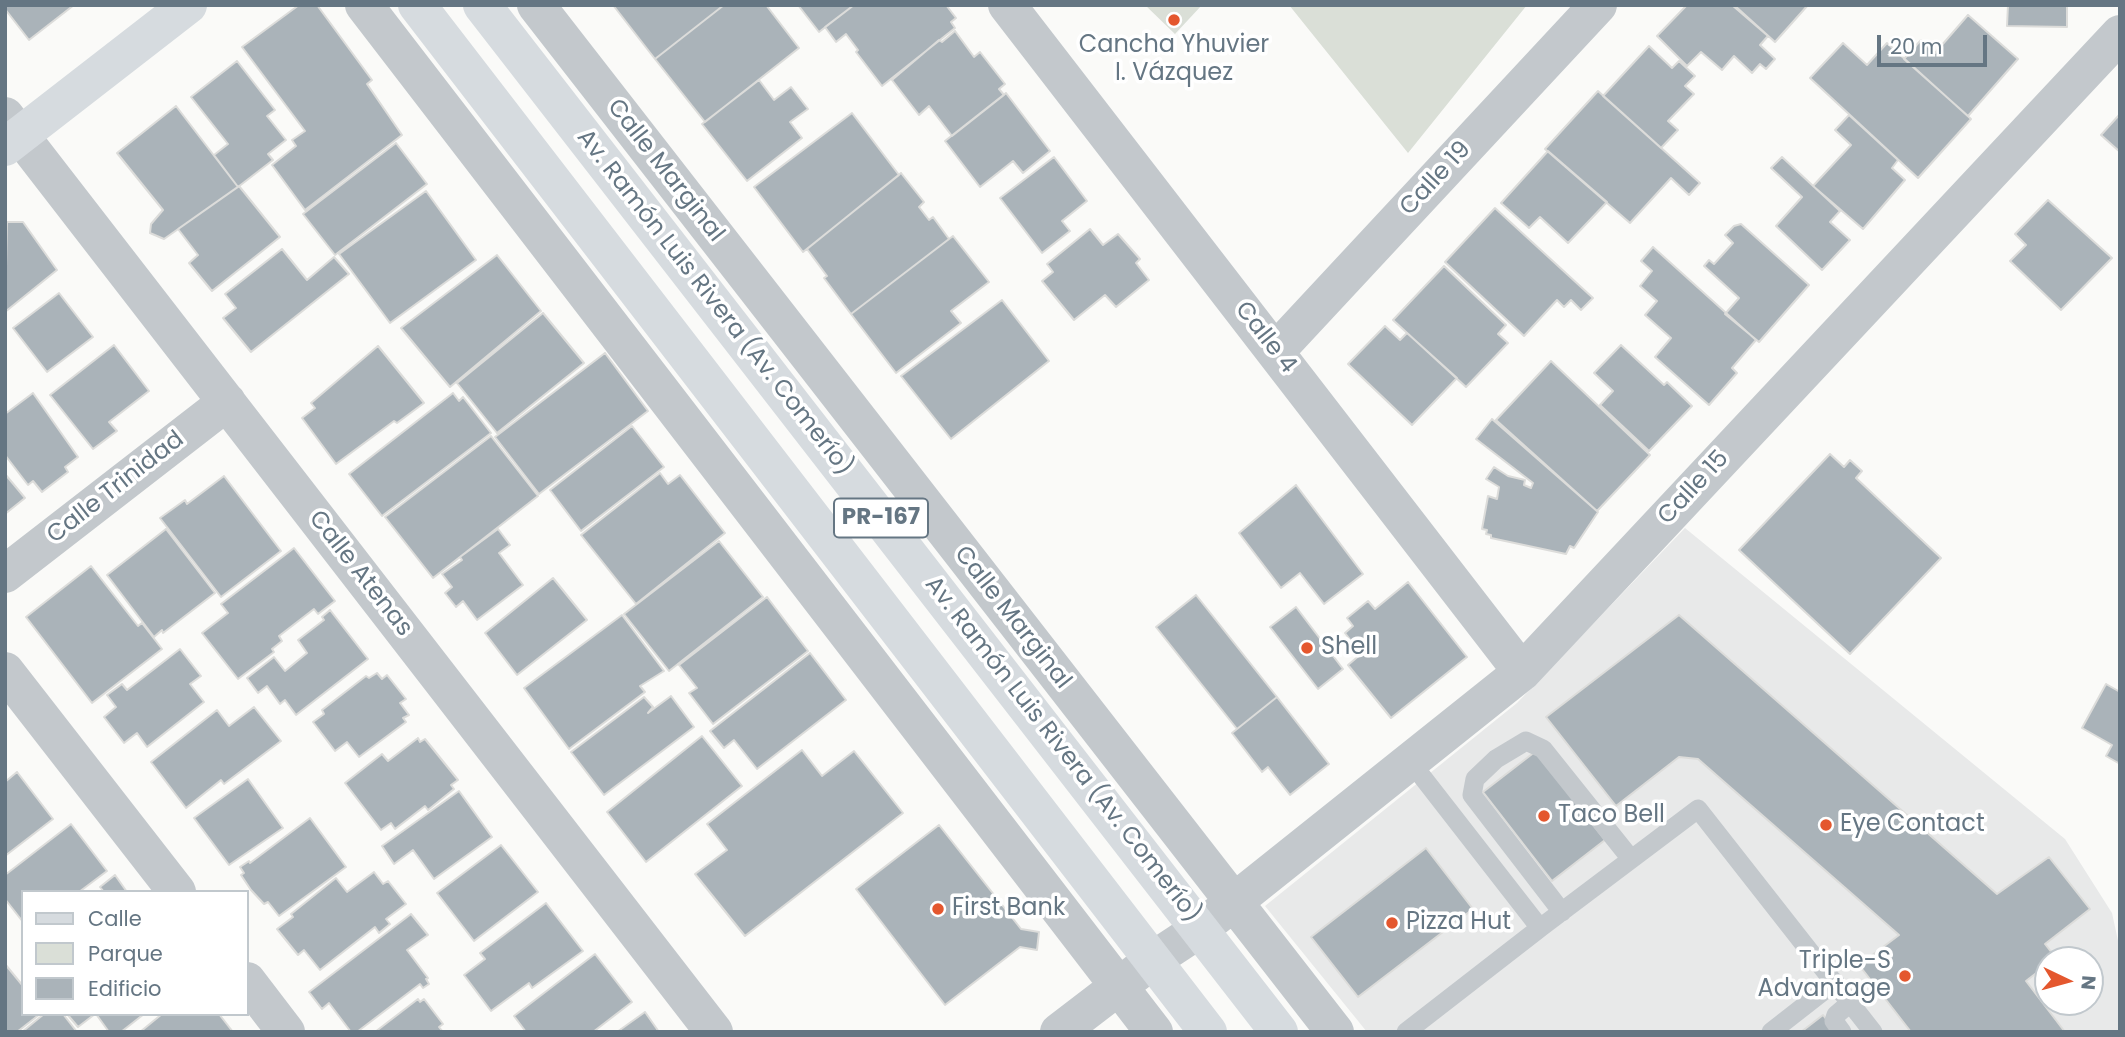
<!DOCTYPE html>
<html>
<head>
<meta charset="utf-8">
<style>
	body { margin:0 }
	#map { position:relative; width:2125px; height:1037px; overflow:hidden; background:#fafaf8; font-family:Poppins,sans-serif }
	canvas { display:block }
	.frame { position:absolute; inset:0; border:7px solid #657683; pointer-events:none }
	.legend { position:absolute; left:21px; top:890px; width:228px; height:126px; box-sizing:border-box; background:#fff; border:2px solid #c1c8cd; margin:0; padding:9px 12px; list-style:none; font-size:21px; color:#657683 }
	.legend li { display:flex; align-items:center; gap:14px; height:35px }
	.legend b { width:35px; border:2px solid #c1c8cd }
	.north { position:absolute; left:2034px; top:946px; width:70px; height:70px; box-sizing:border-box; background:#fff; border:2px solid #c1c8cd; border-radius:50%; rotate:95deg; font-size:19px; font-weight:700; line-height:28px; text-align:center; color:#657683 }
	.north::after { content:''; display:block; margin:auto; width:24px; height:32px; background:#e4572e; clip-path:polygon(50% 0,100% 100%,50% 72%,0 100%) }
	.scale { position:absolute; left:1877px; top:35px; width:110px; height:32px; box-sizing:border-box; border:4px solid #657683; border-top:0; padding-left:9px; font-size:21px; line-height:24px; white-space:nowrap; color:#657683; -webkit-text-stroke:5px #fff; paint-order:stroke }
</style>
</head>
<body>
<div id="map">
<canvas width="2125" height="1037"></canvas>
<div class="frame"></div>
<ul class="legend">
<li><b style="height:9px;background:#d6dbdf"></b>Calle</li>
<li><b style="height:19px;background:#dadfd7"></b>Parque</li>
<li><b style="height:19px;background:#aab3b9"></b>Edificio</li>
</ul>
<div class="north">N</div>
<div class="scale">20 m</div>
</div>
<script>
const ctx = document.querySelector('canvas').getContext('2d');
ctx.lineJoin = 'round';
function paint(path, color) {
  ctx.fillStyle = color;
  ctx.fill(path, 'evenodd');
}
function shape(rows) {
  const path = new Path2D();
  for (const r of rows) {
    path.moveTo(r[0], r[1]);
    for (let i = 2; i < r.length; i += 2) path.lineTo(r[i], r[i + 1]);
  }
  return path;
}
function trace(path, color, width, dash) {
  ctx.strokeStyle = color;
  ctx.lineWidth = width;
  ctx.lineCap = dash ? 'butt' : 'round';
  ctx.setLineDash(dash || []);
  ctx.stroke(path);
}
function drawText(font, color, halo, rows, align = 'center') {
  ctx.font = font + ' Poppins,sans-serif';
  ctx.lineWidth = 7;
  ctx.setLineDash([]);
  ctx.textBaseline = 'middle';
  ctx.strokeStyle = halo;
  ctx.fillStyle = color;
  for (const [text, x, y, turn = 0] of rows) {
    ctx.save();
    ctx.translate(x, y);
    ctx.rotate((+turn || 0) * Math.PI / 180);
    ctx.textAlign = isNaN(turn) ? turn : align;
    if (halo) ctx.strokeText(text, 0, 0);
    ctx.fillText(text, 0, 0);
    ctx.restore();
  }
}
const built = shape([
	[1685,528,2065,839,2112,913,2120,950,2120,1032,1367,1032,1265,906,1517,703],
	[2048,960,2090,960,2090,1002,2048,1002]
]);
const green = shape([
	[1145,5,1202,5,1175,34],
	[1289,5,1527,5,1408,153]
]);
const building = shape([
	[5,5,74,5,29,40,5,9,5,5],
	[299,5,317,5,372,80,367,84,402,135,305,210,272,165,296,146,292,140,305,131,242,47,299,5],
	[613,5,724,5,655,59,613,5],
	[724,5,766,5,799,48,705,122,655,59,724,5],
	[798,5,854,5,819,32,798,5],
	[854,5,946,5,956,18,951,22,955,28,882,86,856,52,858,50,846,34,836,42,825,27,854,5],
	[1687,5,1732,5,1768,36,1760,45,1775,59,1766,69,1760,64,1752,73,1734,56,1722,70,1701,52,1687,66,1657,36,1687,5],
	[1734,5,1808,5,1775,42,1734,5],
	[2008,5,2067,5,2067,27,2007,26,2008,5],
	[1968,15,2018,59,1968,116,1904,59,1921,40,1935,53,1968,15],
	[955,31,974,57,980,52,1005,84,999,89,1004,95,952,136,929,106,919,115,892,80,939,40,942,42,955,31],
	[1843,43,1867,65,1887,43,1971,119,1918,178,1810,78,1843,43],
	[1649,46,1672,68,1679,61,1695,76,1685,86,1694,94,1668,121,1678,130,1661,148,1603,96,1649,46],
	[237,61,275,110,267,116,286,140,268,154,273,160,238,187,214,155,228,144,191,97,237,61],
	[759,80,774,100,791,87,808,109,790,122,802,138,747,181,702,124,759,80],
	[1598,91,1700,183,1689,195,1671,178,1630,223,1545,149,1598,91],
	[1006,93,1050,151,1023,173,1013,161,980,187,945,141,1006,93],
	[176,106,238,187,164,239,150,233,151,224,163,210,117,153,176,106],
	[852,113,899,175,803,252,754,187,852,113],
	[2120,114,2120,152,2101,135,2120,114],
	[1849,115,1898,160,1892,168,1905,180,1863,229,1813,186,1851,145,1835,130,1849,115],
	[396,143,427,184,335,255,303,214,396,143],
	[1548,151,1607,202,1568,243,1540,217,1529,228,1501,203,1548,151],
	[1054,157,1087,201,1062,221,1070,231,1042,253,1000,198,1054,157],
	[1782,157,1840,211,1830,222,1850,240,1822,270,1776,226,1802,197,1771,168,1782,157],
	[901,173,924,202,919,207,929,220,933,217,949,239,851,314,824,278,827,276,807,249,901,173],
	[239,186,280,237,212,291,189,263,198,255,178,229,239,186],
	[426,191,476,260,390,323,339,254,426,191],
	[2048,200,2112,258,2061,310,2010,261,2026,245,2015,234,2048,200],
	[1495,208,1593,298,1581,310,1571,300,1564,307,1557,300,1524,336,1445,262,1495,208],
	[7,222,23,222,57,270,5,312,7,222],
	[1741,224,1809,285,1759,342,1725,314,1739,298,1704,266,1709,260,1714,264,1733,243,1725,235,1734,226,1741,224],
	[1090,229,1103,245,1118,234,1140,259,1136,263,1149,280,1116,307,1105,295,1074,320,1042,281,1053,272,1047,264,1090,229],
	[953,236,989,282,951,311,961,323,896,373,851,314,953,236],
	[1653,247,1756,340,1732,368,1737,373,1709,405,1655,357,1671,338,1645,315,1657,301,1640,286,1652,271,1641,261,1653,247],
	[282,249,307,280,334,257,349,274,251,352,223,318,236,308,225,294,282,249],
	[497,255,541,311,450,387,401,328,497,255],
	[1444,266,1506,325,1498,334,1508,343,1466,387,1393,320,1444,266],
	[59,293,93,337,47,372,13,328,59,293],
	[1002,300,1049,361,951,439,901,376,1002,300],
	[543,313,584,363,497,433,457,383,543,313],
	[1385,326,1400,340,1407,333,1457,378,1412,425,1348,364,1385,326],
	[114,345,149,391,109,422,117,431,93,449,50,395,114,345],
	[1621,345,1664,385,1667,382,1692,406,1649,451,1600,405,1613,391,1594,373,1621,345],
	[378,346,424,403,397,423,394,421,336,464,302,418,315,408,311,403,378,346],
	[605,353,648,411,539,494,495,437,605,353],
	[1551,361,1650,455,1597,511,1496,420,1551,361],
	[33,393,78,457,65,467,68,472,42,492,33,481,28,485,5,455,5,414,33,393],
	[453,393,459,401,463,397,491,433,382,516,349,474,453,393],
	[1492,419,1598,512,1574,548,1570,546,1566,554,1491,538,1491,535,1486,534,1487,530,1482,529,1488,496,1497,499,1499,487,1486,479,1494,467,1508,476,1525,480,1524,485,1531,488,1533,483,1476,439,1492,419],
	[632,426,664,467,581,531,550,490,632,426],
	[491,436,538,496,433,578,385,517,491,436],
	[1830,454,1844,467,1850,460,1862,471,1856,478,1941,558,1850,654,1739,550,1830,454],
	[660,473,668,484,680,475,725,533,636,604,581,535,660,473],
	[5,474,25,498,5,514,5,474],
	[224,476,281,551,221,597,160,518,185,500,187,504,224,476],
	[1296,485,1363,574,1324,604,1300,573,1281,588,1239,533,1296,485],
	[166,529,215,593,163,633,162,630,154,637,107,575,166,529],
	[498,529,510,545,499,553,523,585,477,620,463,601,456,607,445,593,452,587,442,574,462,560,460,557,498,529],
	[719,541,763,597,669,671,624,614,719,541],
	[294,548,335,601,318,614,314,609,279,636,282,641,272,649,274,652,238,679,202,633,228,613,221,604,294,548],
	[91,566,138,626,142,623,162,649,92,703,26,617,91,566],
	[553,578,587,620,517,675,485,633,553,578],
	[1408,582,1467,657,1391,718,1348,665,1361,654,1345,633,1353,626,1347,618,1368,601,1375,609,1408,582],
	[1196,595,1277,697,1237,729,1156,627,1196,595],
	[767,597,808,651,713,724,689,693,697,688,679,665,767,597],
	[1296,607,1343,669,1318,689,1270,627,1296,607],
	[330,610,368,659,296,715,285,700,280,704,267,686,258,693,247,678,274,657,285,671,307,653,298,640,324,620,322,617,330,610],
	[622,615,664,671,640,686,645,692,569,749,524,688,622,615],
	[1679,615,1997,894,2049,857,2090,909,2045,944,2056,958,2048,960,2048,964,2026,981,2065,1032,1911,1032,1859,965,1899,935,1698,759,1679,757,1616,806,1546,717,1679,615],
	[180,649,201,676,190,684,204,702,147,747,137,733,124,743,104,717,116,707,107,695,122,684,127,690,180,649],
	[810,653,846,700,757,769,734,740,724,748,710,731,810,653],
	[377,673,382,679,387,675,406,699,400,703,409,715,403,718,406,722,359,757,347,742,335,751,313,722,324,714,322,710,366,676,369,678,377,673],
	[2106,684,2120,692,2120,764,2106,756,2112,745,2082,728,2106,684],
	[671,696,694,727,604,795,571,752,644,697,653,707,648,713,671,696],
	[1277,697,1329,764,1290,795,1268,767,1262,772,1232,733,1277,697],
	[254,707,281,741,224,784,221,780,186,808,151,762,217,710,229,726,254,707],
	[702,736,742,786,646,862,607,812,702,736],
	[418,738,420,742,425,739,458,780,451,785,454,789,428,810,425,806,395,829,391,823,381,830,345,783,382,754,388,761,418,738],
	[802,750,822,776,854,751,903,813,745,936,695,874,727,850,707,824,802,750],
	[1536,751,1605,840,1552,881,1483,792,1536,751],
	[17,772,53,819,5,856,5,782,17,772],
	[248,779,283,828,229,865,194,818,248,779],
	[459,791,492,837,434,879,413,850,394,864,382,846,459,791],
	[310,818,346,867,279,916,268,902,264,904,251,890,241,875,244,873,240,867,249,861,250,863,310,818],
	[71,824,107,871,79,892,23,892,23,922,5,899,5,875,71,824],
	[939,825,1021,929,1039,932,1037,950,1020,947,945,1005,856,889,939,825],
	[501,845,538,892,474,941,437,893,501,845],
	[1426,848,1473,909,1358,997,1311,937,1426,848],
	[374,872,383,884,388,881,406,904,386,919,390,924,379,933,375,927,320,970,304,950,298,955,277,929,293,917,291,914,336,878,347,892,374,872],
	[115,875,127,892,104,892,100,887,115,875],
	[546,903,583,951,532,988,529,983,491,1011,464,975,485,959,480,953,546,903],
	[411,914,428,935,407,950,428,978,426,979,429,984,423,988,420,984,357,1032,351,1032,329,1003,322,1009,309,992,411,914],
	[595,954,632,1002,593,1032,526,1032,514,1016,595,954],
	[5,964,23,986,23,1014,40,1014,17,1032,5,1032,5,964],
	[418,999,420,1002,424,999,443,1024,439,1027,443,1032,375,1032,418,999],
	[645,1012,659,1032,617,1032,645,1012],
	[44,1014,63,1014,77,1032,22,1032,44,1014],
	[67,1014,95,1014,78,1027,67,1014],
	[96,1014,144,1014,121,1032,109,1032,96,1014],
	[162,1014,219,1014,233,1032,140,1032,162,1014],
	[1823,1015,1836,1032,1801,1032,1823,1015]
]);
const lane = shape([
	[1562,912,1472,795,1475,779,1496,759,1526,741,1543,749,1631,859],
	[1540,928,1698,809,1873,1032],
	[1406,1032,1540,928,1410,761],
	[1771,1032,1835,982],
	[1842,1032,1834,1021,1836,1015,1850,1003]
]);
const street = shape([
	[364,5,1154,1032],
	[536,5,1335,1032],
	[1007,5,1522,672],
	[5,116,714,1032],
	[1275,352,1598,5],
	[5,574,227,402],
	[5,671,177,892],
	[247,981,286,1032],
	[1059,1032,1153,960,1200,929,1522,672,2120,34]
]);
const secondary = shape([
	[5,147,188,5]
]);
const primary = shape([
	[417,5,1208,1032],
	[482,5,1279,1032]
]);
const markers = [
	[1174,20,7,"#e4572e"],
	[1307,648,7,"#e4572e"],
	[1544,816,7,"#e4572e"],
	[1826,825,7,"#e4572e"],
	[938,909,7,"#e4572e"],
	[1392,923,7,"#e4572e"],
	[1905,976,7,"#e4572e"]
];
const shields = [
	[881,518,94]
];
const shieldNames = [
	["PR-167",881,518]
];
const poiNames = [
	["Cancha Yhuvier",1174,46,"center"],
	["I. Vázquez",1174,74,"center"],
	["Shell",1321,648],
	["Taco Bell",1558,816],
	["Eye Contact",1840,825],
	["First Bank",952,909],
	["Pizza Hut",1406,923],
	["Triple-S",1891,962,"right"],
	["Advantage",1891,990,"right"]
];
const streetNames = [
	["Calle Marginal",665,171,52],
	["Calle 19",1436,179,-47],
	["Av. Ramón Luis Rivera (Av. Comerío)",714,303,52],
	["Calle 4",1265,338,52],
	["Calle Trinidad",116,488,-38],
	["Calle 15",1694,488,-47],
	["Calle Atenas",360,574,52],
	["Calle Marginal",1012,618,52],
	["Av. Ramón Luis Rivera (Av. Comerío)",1062,750,52]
];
paint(built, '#e8e9e9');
paint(green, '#dadfd7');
paint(building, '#aab3b9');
trace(building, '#dcdcda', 2);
trace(lane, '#c3c8cc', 19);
trace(street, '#c3c8cc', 38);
trace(secondary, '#d6dbdf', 38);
trace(primary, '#d6dbdf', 38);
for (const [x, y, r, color] of markers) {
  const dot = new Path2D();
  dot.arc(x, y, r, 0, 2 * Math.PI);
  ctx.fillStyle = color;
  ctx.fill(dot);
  trace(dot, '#fff', 2.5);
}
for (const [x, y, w] of shields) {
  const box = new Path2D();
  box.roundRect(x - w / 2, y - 19.5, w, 39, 5);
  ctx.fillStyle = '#fff';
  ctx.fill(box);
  trace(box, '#657683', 2);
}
drawText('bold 23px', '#657683', null, shieldNames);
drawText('24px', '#657683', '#fff', poiNames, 'left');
drawText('24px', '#657683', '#fff', streetNames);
</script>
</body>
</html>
